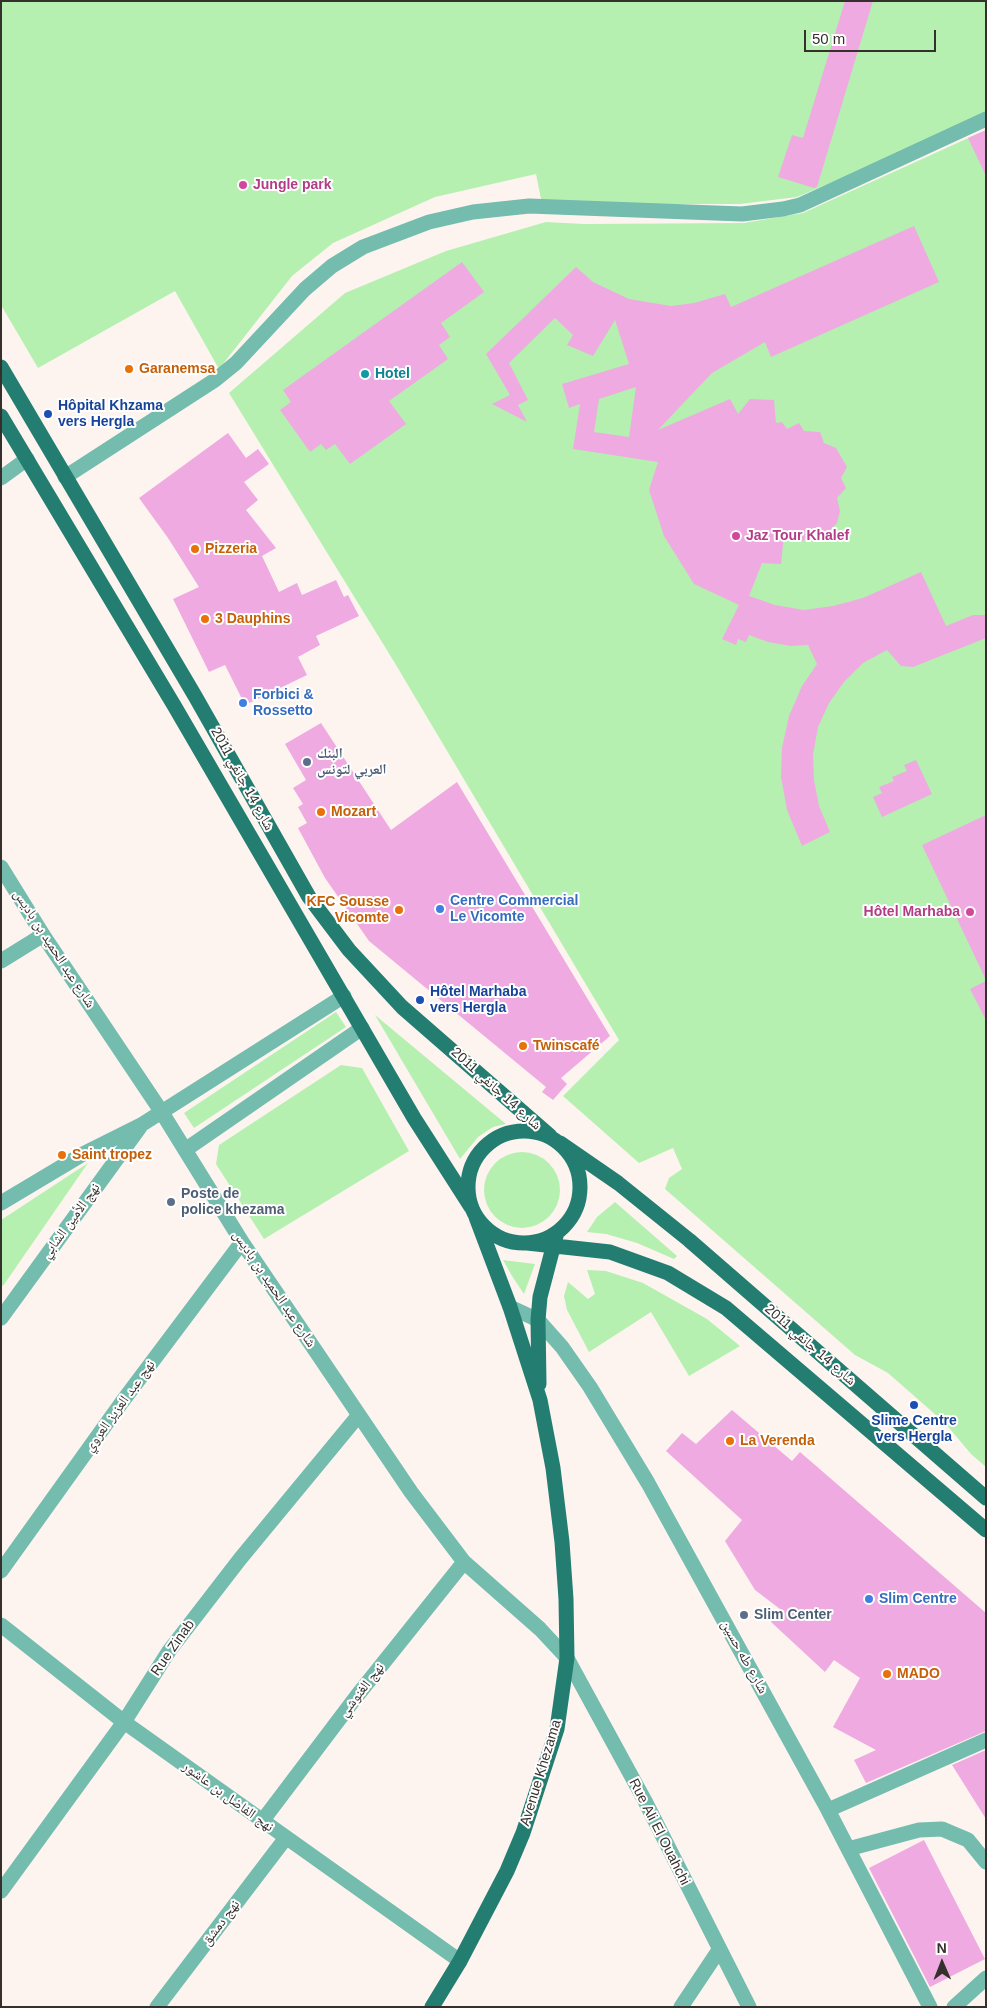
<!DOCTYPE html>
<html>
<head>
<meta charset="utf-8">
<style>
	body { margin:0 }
	#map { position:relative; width:987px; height:2008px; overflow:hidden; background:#fdf4ef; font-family:Helvetica,sans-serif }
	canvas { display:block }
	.frame { position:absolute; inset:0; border:2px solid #36302d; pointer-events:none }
	.north { position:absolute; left:917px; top:1938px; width:50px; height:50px; -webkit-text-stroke:4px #fff; paint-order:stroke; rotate:359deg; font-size:14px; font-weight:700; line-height:20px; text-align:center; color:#36302d }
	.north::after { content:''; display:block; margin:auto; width:18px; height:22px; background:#36302d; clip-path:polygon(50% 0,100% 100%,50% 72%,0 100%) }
	.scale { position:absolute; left:804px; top:30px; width:132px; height:22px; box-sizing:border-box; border:2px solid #36302d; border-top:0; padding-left:6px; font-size:15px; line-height:18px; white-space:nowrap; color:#36302d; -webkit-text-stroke:4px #fff; paint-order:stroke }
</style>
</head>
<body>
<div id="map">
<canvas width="987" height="2008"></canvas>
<div class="frame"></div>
<div class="north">N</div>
<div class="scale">50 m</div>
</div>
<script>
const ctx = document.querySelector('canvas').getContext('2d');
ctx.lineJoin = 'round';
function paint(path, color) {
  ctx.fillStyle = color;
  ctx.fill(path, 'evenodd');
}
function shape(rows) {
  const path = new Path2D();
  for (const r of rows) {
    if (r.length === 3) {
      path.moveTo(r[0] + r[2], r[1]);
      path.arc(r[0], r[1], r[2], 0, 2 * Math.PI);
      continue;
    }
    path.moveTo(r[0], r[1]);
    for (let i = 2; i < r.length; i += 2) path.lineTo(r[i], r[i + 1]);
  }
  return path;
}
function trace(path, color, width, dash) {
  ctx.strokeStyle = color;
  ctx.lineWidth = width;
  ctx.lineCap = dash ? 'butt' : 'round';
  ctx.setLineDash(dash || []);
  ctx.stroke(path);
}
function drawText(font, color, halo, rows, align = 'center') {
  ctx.font = font + ' Helvetica,"Noto Naskh Arabic",sans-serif';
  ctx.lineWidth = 4;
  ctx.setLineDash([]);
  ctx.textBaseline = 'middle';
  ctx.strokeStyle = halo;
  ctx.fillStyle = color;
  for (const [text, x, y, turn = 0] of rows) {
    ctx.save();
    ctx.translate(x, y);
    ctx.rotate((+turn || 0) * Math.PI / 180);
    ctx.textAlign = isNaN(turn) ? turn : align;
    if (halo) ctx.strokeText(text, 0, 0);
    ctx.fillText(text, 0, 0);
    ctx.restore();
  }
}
const green = shape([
	[1,1,986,1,986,117,797,197,740,204,542,204,536,174,435,197,333,243,292,276,219,369,175,291,38,368,1,305],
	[986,130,986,1467,971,1454,945,1423,888,1373,855,1355,665,1189,669,1178,682,1169,673,1148,639,1163,563,1096,619,1040,393,660,229,393,345,293,446,251,546,222,584,224,744,223,803,213],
	[336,1012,346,1027,194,1128,184,1113],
	[375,1015,506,1124,493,1127,478,1137,460,1159],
	[341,1065,362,1068,409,1151,264,1239,216,1164,219,1145],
	[522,1190,38],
	[88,1163,3,1286,1,1284,1,1220],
	[615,1202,677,1256,674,1259,637,1243,606,1234,587,1232,597,1217],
	[503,1260,535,1264,524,1294,512,1276],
	[587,1270,606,1271,643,1283,707,1319,740,1346,689,1376,651,1312,589,1352,567,1310,564,1296,568,1282,588,1299,595,1294]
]);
const building = shape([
	[845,1,873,1,817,187,814,188,778,177,792,135,803,138],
	[986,130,986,176,968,138],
	[914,226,939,282,771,357,765,342,712,373,658,430,730,399,738,414,750,399,774,400,776,423,782,422,787,429,799,423,804,431,820,432,824,443,836,448,847,467,841,478,846,488,837,498,840,511,837,523,828,532,815,531,803,541,784,535,781,564,762,563,749,596,775,605,804,610,833,606,863,598,921,572,946,626,973,615,986,615,986,638,913,667,901,666,887,650,863,663,844,682,829,703,818,727,813,755,814,780,819,806,830,832,802,846,787,810,781,777,782,748,789,716,802,686,817,664,808,645,791,646,768,642,749,635,746,642,738,639,736,645,722,639,739,605,694,584,664,536,649,490,658,462,573,449,580,404,569,408,562,384,629,364,615,320,593,356,567,345,573,335,555,318,509,363,528,400,518,405,527,422,492,404,510,395,486,354,576,267,593,282,629,299,671,306,694,303,725,294,731,307],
	[636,387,629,437,594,432,599,399],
	[462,262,484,292,441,323,450,337,439,345,448,359,389,401,406,424,350,464,335,444,326,450,321,444,310,452,280,410,291,402,283,390],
	[228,433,246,458,258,449,269,464,244,482,258,500,246,510,276,548,262,556,279,592,297,583,302,595,336,580,344,597,348,595,359,616,316,636,320,645,298,657,307,675,245,705,225,665,209,672,173,599,199,587,168,538,139,498],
	[321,723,391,830,457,782,610,1036,561,1078,567,1084,553,1100,542,1092,546,1087,369,941,325,878,298,828,307,823,298,807,303,804,293,788,306,780,285,744],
	[916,760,932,794,882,817,873,797,882,793,879,787,894,781,892,777,907,771,904,765],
	[986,815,986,980,922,845],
	[986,981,986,1020,970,989],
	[732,1410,792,1461,800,1452,986,1613,986,1731,866,1783,854,1760,876,1750,833,1727,860,1678,834,1660,825,1672,771,1622,780,1609,755,1590,725,1541,742,1520,666,1451,682,1433,696,1444],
	[986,1750,986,1819,952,1765],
	[924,1840,985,1959,930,1987,869,1868]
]);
const minor = shape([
	[65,477,215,380,236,363,305,289,332,266,363,247,429,222,473,212,529,206,742,214,783,209,800,205,986,119],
	[1,478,27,459],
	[1,867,43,935,161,1111,242,1242,411,1492,464,1562,540,1629,567,1658,645,1801,749,2007],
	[1,961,43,935],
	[185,1150,362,1028],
	[1,1203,83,1154,141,1125,344,996],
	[510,1307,538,1320,562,1347,590,1387,648,1483,828,1810,930,2007],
	[1,1318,140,1127],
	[1,1571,122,1402,242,1242],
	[1,1625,124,1722,460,1961],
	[828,1810,986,1740],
	[263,1820,356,1697,464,1562],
	[848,1849,919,1830,942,1829,968,1840,986,1862],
	[1,1891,124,1722,169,1651,240,1559,358,1416],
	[157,2007,285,1839],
	[681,2007,719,1950],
	[954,2007,986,1978]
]);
const major = shape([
	[1,367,195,696,309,897,349,950,402,1007,550,1136],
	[1,416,175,707,414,1118,471,1207],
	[524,1187,56],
	[560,1143,618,1183,689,1240,986,1498],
	[527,1243,610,1252,668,1273,726,1308,986,1530],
	[539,1384,538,1320,540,1297,556,1236],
	[432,2007,460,1961,507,1871,523,1833,557,1729,567,1658,566,1599,562,1542,553,1468,540,1400,510,1307,476,1217]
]);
const markers = [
	[243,185,5,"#d1479c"],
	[129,369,5,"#e8710a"],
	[365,374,5,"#0f9aa8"],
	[48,414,5,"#1a4fb4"],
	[736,536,5,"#d1479c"],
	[195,549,5,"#e8710a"],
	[205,619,5,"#e8710a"],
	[243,703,5,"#3f7fe0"],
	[307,762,5,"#5c6f8a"],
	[321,812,5,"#e8710a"],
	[440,909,5,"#3f7fe0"],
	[399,910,5,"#e8710a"],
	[970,912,5,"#d1479c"],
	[420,1000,5,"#1a4fb4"],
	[523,1046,5,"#e8710a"],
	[62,1155,5,"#e8710a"],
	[171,1202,5,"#5c6f8a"],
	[914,1405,5,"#1a4fb4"],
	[730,1441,5,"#e8710a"],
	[869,1599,5,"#3f7fe0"],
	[744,1615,5,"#5c6f8a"],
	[887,1674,5,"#e8710a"]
];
const hotelNames = [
	["Jungle park",253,185],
	["Jaz Tour Khalef",746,536],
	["Hôtel Marhaba",960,912,"right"]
];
const foodNames = [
	["Garanemsa",139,369],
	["Pizzeria",205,549],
	["3 Dauphins",215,619],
	["Mozart",331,812],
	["KFC Sousse",389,902,"right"],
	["Vicomte",389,918,"right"],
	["Twinscafé",533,1046],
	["Saint tropez",72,1155],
	["La Verenda",740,1441],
	["MADO",897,1674]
];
const cultureNames = [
	["Hotel",375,374]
];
const transitNames = [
	["Hôpital Khzama",58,406],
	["vers Hergla",58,422],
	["Hôtel Marhaba",430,992],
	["vers Hergla",430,1008],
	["Slime Centre",914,1421,"center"],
	["vers Hergla",914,1437,"center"]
];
const shopNames = [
	["Forbici &",253,695],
	["Rossetto",253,711],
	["Centre Commercial",450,901],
	["Le Vicomte",450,917],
	["Slim Centre",879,1599]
];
const serviceNames = [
	["البنك",317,754],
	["العربي لتونس",317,770],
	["Poste de",181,1194],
	["police khezama",181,1210],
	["Slim Center",754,1615]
];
const streetNames = [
	["شارع 14 جانفي 2011",242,779,61],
	["شارع عبد الحميد بن باديس",54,949,57],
	["شارع 14 جانفي 2011",496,1089,42],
	["نهج الأمين الشابي",71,1221,-54],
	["شارع عبد الحميد بن باديس",274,1289,56],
	["شارع 14 جانفي 2011",810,1345,41],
	["نهج عبد العزيز العروي",120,1406,-54],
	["Rue Zinab",173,1648,-55],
	["شارع طه حسين",744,1657,61],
	["نهج الغنوشي",362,1690,-52],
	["Avenue Khezama",541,1773,-73],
	["نهج الفاضل بن عاشور",228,1797,36],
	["Rue Ali El Ouahchi",659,1832,63],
	["نهج دمشق",221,1923,-53]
];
paint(green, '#b5f0b1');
paint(building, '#efaae2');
trace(minor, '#73bcae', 15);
trace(major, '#237e71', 15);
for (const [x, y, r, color] of markers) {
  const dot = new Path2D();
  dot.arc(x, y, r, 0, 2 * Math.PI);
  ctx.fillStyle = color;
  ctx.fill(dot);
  trace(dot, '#fff', 2);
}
drawText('bold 14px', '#b23c85', '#fff', hotelNames, 'left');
drawText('bold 14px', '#c56008', '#fff', foodNames, 'left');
drawText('bold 14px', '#0d838f', '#fff', cultureNames, 'left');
drawText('bold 14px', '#164399', '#fff', transitNames, 'left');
drawText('bold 14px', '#366cbe', '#fff', shopNames, 'left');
drawText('bold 14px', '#4e5e75', '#fff', serviceNames, 'left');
drawText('14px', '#36302d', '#fff', streetNames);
</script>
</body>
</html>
